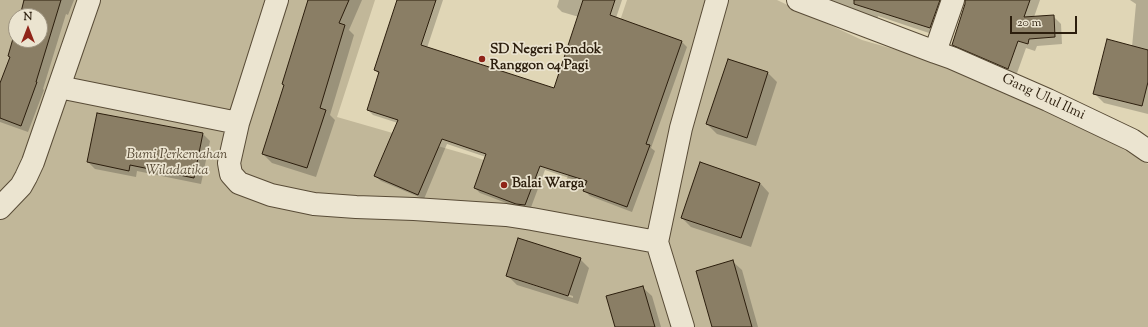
<!DOCTYPE html>
<html>
<head>
<meta charset="utf-8">
<style>
	body { margin:0 }
	#map { position:relative; width:1148px; height:327px; overflow:hidden; background:#e0d6b6; font-family:"Sorts Mill Goudy",serif }
	canvas { display:block }
	.north { position:absolute; left:8px; top:8px; width:40px; height:40px; box-sizing:border-box; background:#ebe4d0; border:1px solid #9f9582; border-radius:50%; rotate:0deg; font-size:11px; font-weight:700; line-height:16px; text-align:center; color:#2c1e0d }
	.north::after { content:''; display:block; margin:auto; width:14px; height:18px; background:#8f2418; clip-path:polygon(50% 0,100% 100%,50% 72%,0 100%) }
	.scale { position:absolute; left:1010px; top:16px; width:67px; height:18px; box-sizing:border-box; border:2px solid #2c1e0d; border-top:0; padding-left:5px; font-size:12px; line-height:14px; white-space:nowrap; color:#2c1e0d; -webkit-text-stroke:3px #ebe4d0; paint-order:stroke }
</style>
</head>
<body>
<div id="map">
<canvas width="1148" height="327"></canvas>
<div class="north">N</div>
<div class="scale">20 m</div>
</div>
<script>
const ctx = document.querySelector('canvas').getContext('2d');
ctx.lineJoin = 'round';
function paint(path, color) {
  ctx.fillStyle = color;
  ctx.fill(path, 'evenodd');
}
function shape(rows) {
  const path = new Path2D();
  for (const r of rows) {
    path.moveTo(r[0], r[1]);
    for (let i = 2; i < r.length; i += 2) path.lineTo(r[i], r[i + 1]);
  }
  return path;
}
function trace(path, color, width, dash) {
  ctx.strokeStyle = color;
  ctx.lineWidth = width;
  ctx.lineCap = dash ? 'butt' : 'round';
  ctx.setLineDash(dash || []);
  ctx.stroke(path);
}
function drawText(font, color, halo, rows, align = 'center') {
  ctx.font = font + ' "Sorts Mill Goudy",serif';
  ctx.lineWidth = 3.5;
  ctx.setLineDash([]);
  ctx.textBaseline = 'middle';
  ctx.strokeStyle = halo;
  ctx.fillStyle = color;
  for (const [text, x, y, turn = 0] of rows) {
    ctx.save();
    ctx.translate(x, y);
    ctx.rotate((+turn || 0) * Math.PI / 180);
    ctx.textAlign = isNaN(turn) ? turn : align;
    if (halo) ctx.strokeText(text, 0, 0);
    ctx.fillText(text, 0, 0);
    ctx.restore();
  }
}
const green = shape([
	[0,0,375,0,337,117,469,155,564,187,627,0,777,0,862,40,949,65,1111,142,1148,164,1148,327,0,327],
	[16,16,40,16,40,40,16,40]
]);
const shadow = shape([
	[26,0,74,0,68,15,66,14,43,89,44,90,28,132,0,122,0,85,10,58,9,56,16,32,16,40,40,40,40,16,21,16],
	[309,0,362,0,349,30,354,35,330,115,335,120,316,177,272,163,263,154,285,86],
	[398,0,443,0,427,48,555,89,579,17,562,12,557,7,559,0,622,0,616,18,682,42,687,47,651,148,655,151,632,212,590,196,585,191,587,184,545,170,530,210,522,209,480,193,475,188,486,157,447,144,424,199,381,181,375,176,398,123,373,115,368,110,379,74,375,70],
	[824,0,951,0,938,36,878,16,877,21],
	[966,0,1040,0,1034,17,1053,16,1061,24,1062,44,1037,46,1035,51,1026,48,1016,76,961,52,953,44,966,4],
	[1130,0,1148,0,1148,114,1104,103,1094,93,1132,47,1136,4],
	[729,60,768,73,777,82,756,146,717,134,707,124],
	[203,134,210,141,201,184,137,171,136,177,95,169,88,162],
	[760,183,769,193,751,247,691,227,682,218],
	[580,259,589,268,578,304,517,285,507,275],
	[517,278,573,296,573,298,517,280],
	[732,261,742,270,758,327,713,327],
	[642,287,652,296,661,327,616,327]
]);
const building = shape([
	[24,0,61,0,36,82,37,82,21,126,0,118,0,83,10,57,8,56,16,28,16,40,40,40,40,16,20,16,24,0],
	[308,0,349,0,339,23,345,25,320,108,326,110,307,168,262,154,284,85,282,84,308,0],
	[397,0,436,0,421,45,554,88,583,0,615,0,610,15,682,41,646,144,650,145,627,207,583,191,587,181,540,166,525,205,516,204,474,188,486,154,442,139,418,195,374,176,398,120,367,110,379,72,374,70,397,0],
	[854,0,940,0,930,28,854,4,854,0],
	[965,0,1030,0,1024,17,1054,15,1055,37,1029,39,1028,44,1018,41,1008,69,952,45,965,4,965,0],
	[1107,39,1148,50,1148,82,1142,106,1093,94,1107,39],
	[728,59,768,72,747,138,706,124,728,59],
	[97,113,203,133,194,178,130,165,129,171,87,162,97,113],
	[700,162,760,183,741,238,681,218,700,162],
	[518,238,581,258,568,296,506,276,518,238],
	[733,260,752,327,712,327,696,271,733,260],
	[643,286,655,327,615,327,606,296,643,286]
]);
const minor = shape([
	[277,0,238,123,229,163,231,174,239,183,271,195,314,204,356,207,414,209,506,215,532,219,657,242,683,327],
	[798,0,935,52,953,0],
	[935,52,952,58,1048,100,1132,140,1148,151],
	[59,87,238,123],
	[0,208,21,186,26,177,33,162,89,0],
	[657,242,681,128,717,0]
]);
const markers = [
	[482,59,4,"#8f2418"],
	[504,185,4,"#8f2418"]
];
const poiNames = [
	["SD Negeri Pondok",490,51],
	["Ranggon 04 Pagi",490,67],
	["Balai Warga",512,185]
];
const streetNames = [
	["Gang Ulul Ilmi",1043,98,25]
];
const parkNames = [
	["Bumi Perkemahan",177,156],
	["Wiladatika",177,172]
];
paint(green, '#c1b799');
paint(shadow, '#0003');
paint(building, '#8a7e65');
trace(building, '#2c1e0d', 1);
trace(minor, '#594c37', 24);
trace(minor, '#ebe4d0', 22);
for (const [x, y, r, color] of markers) {
  const dot = new Path2D();
  dot.arc(x, y, r, 0, 2 * Math.PI);
  ctx.fillStyle = color;
  ctx.fill(dot);
  trace(dot, '#ebe4d0', 1.5);
}
drawText('bold 14px', '#2c1e0d', '#ebe4d0', poiNames, 'left');
drawText('14px', '#2c1e0d', '#ebe4d0', streetNames);
drawText('italic 14px', '#594c37', '#ebe4d0', parkNames);
</script>
</body>
</html>
